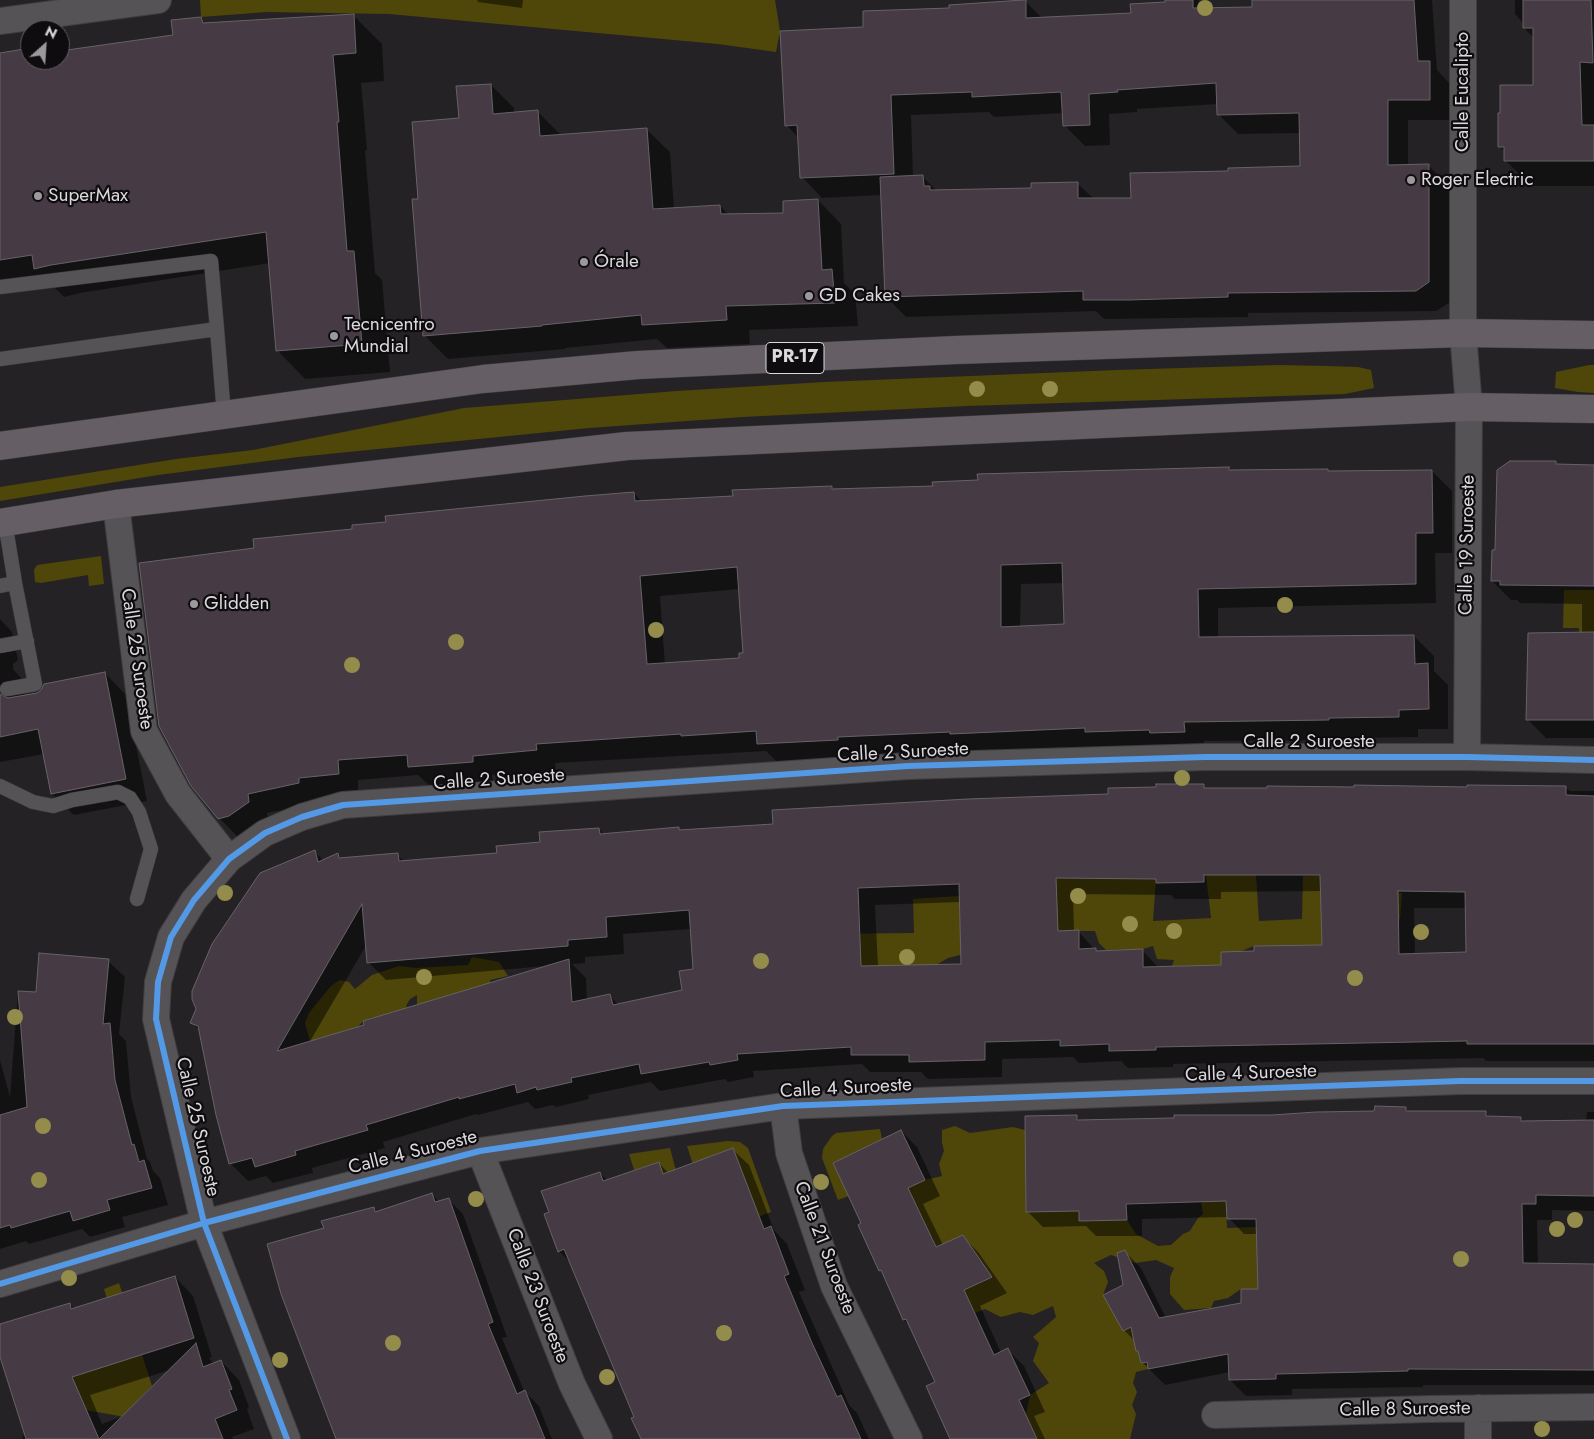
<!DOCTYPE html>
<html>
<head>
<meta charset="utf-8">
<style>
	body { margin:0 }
	#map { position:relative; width:1594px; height:1439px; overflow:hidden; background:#252225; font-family:Jost,sans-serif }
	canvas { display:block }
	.north { position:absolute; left:20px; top:20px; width:50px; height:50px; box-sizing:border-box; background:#0e0c0e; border:1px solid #605e60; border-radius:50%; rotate:26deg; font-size:14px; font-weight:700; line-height:20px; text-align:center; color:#dcd9dc }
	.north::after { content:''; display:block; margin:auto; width:18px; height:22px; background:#9c999c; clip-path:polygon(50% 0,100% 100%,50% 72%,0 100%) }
</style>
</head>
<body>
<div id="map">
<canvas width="1594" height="1439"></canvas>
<div class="north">N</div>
</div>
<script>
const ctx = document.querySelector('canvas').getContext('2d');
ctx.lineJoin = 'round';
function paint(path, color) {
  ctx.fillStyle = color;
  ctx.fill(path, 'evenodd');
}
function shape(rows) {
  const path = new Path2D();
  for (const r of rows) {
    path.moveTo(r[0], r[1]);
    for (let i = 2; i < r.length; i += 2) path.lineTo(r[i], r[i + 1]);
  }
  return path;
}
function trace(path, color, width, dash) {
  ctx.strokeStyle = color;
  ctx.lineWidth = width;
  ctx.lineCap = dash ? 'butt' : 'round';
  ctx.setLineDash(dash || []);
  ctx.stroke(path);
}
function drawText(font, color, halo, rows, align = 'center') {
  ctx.font = font + ' Jost,sans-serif';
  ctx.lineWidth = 4.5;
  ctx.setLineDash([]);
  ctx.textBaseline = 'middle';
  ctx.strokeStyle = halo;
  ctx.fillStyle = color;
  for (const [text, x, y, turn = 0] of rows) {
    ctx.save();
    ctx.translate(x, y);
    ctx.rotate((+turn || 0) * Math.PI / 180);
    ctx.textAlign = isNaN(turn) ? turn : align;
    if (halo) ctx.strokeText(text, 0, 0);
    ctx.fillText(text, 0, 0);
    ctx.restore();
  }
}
const green = shape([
	[200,0,775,0,780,31,776,52,718,44,389,14,267,12,201,17],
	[1279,365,1326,366,1358,367,1371,370,1374,388,1345,394,967,406,743,417,589,428,298,457,158,475,0,501,0,487,176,459,253,450,464,408,677,391,824,382,1117,370],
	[1589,365,1594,365,1594,393,1578,392,1555,388,1556,372],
	[101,556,104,584,89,586,88,575,41,583,35,582,34,570,37,565],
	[1564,590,1594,590,1594,634,1579,633,1579,628,1563,628],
	[1206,875,1256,875,1259,921,1302,919,1303,876,1350,875,1352,893,1402,893,1400,919,1322,919,1322,945,1254,946,1239,952,1222,952,1221,965,1172,966,1174,960,1157,959,1153,946,1143,949,1106,950,1099,943,1095,931,1056,931,948,958,936,965,851,984,822,934,914,933,913,899,959,896,960,922,1056,880,1057,878,1156,879,1153,921,1211,918],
	[472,957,499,962,508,976,490,980,503,1035,420,1015,417,1003,417,995,410,999,407,1004,406,1009,377,1027,374,1017,363,1021,358,1027,310,1041,305,1023,309,1013,331,986,340,980,349,982,355,989,372,975,399,966,416,968,468,965],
	[955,1126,970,1133,1013,1127,1025,1130,1026,1212,1079,1211,1079,1221,1127,1220,1136,1234,1158,1246,1171,1245,1183,1234,1190,1231,1198,1218,1203,1214,1201,1201,1226,1201,1227,1228,1256,1227,1262,1289,1241,1289,1228,1298,1214,1301,1211,1308,1184,1310,1170,1294,1170,1277,1174,1268,1156,1260,1135,1263,1111,1255,1094,1263,1104,1271,1108,1282,1103,1295,1123,1330,1131,1327,1141,1363,1145,1362,1146,1365,1148,1365,1148,1369,1136,1372,1133,1383,1137,1392,1132,1405,1136,1414,1130,1439,1037,1439,1026,1415,1030,1395,1049,1383,1033,1361,1039,1343,1033,1337,1056,1317,1053,1306,1033,1315,1020,1312,1001,1317,985,1309,975,1313,964,1290,991,1277,963,1235,935,1248,908,1188,925,1180,942,1176,939,1164,944,1151,942,1143,942,1130],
	[880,1129,882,1139,833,1163,849,1196,838,1200,822,1158,823,1149,832,1136,836,1133],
	[728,1141,740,1142,748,1148,771,1212,701,1238,684,1237,659,1162,634,1170,629,1154,670,1148,676,1171,756,1207,733,1148,707,1158,707,1160,693,1165,687,1146],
	[119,1283,152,1386,138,1400,138,1402,125,1417,80,1409,70,1374,125,1360,104,1289]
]);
const shadow = shape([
	[477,0,523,0,522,8,478,2],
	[1167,0,1198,0,1208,9,1253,8,1253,0,1432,0,1437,70,1449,83,1450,120,1408,120,1408,166,1428,165,1449,186,1449,303,1436,311,1248,313,1248,317,1104,319,1096,311,906,317,886,297,882,195,822,198,802,177,799,138,786,125,865,28,951,9,1025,1,1043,19,1132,14,1167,3],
	[1218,104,1218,114,1238,134,1301,133,1301,168,1229,172,1132,199,1094,199,1077,183,1032,189,937,191,923,177,913,177,911,115,989,112,994,117,1064,113,1065,126,1085,146,1110,145,1109,114,1137,112,1137,109],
	[1515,0,1594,0,1594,186,1531,186,1505,160,1505,152,1499,146,1534,86,1534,38,1524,28,1524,24,1515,14],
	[354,16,382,44,384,81,361,83,367,150,365,150,375,273,382,280,390,372,305,379,277,350,270,263,80,293,64,297,51,284,0,292,0,54,30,49,30,60,60,60,60,45,65,44,72,50,174,36,201,18,206,24],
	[491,85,514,108,514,113,538,112,562,136,646,129,670,152,674,209,720,206,729,215,785,214,818,200,841,224,844,283,855,294,858,326,749,330,750,344,667,348,657,339,565,348,565,349,448,359,424,335,419,200,460,119],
	[1556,462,1559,466,1594,466,1594,738,1546,738,1527,719,1582,634,1582,604,1520,603,1517,600,1511,600,1492,581,1496,552],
	[1229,468,1232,471,1328,470,1330,472,1432,471,1452,491,1452,553,1435,553,1436,603,1218,608,1218,638,1414,636,1434,656,1434,671,1448,685,1448,729,1418,729,1418,737,1348,738,1348,740,1204,741,1204,752,778,763,766,751,555,763,556,770,492,775,493,781,430,786,418,775,358,780,358,794,318,798,319,803,267,813,269,822,240,839,219,818,255,549,353,530,634,493,642,502,734,497,832,487,835,490,934,487,979,481,978,475],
	[1064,583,1065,625,1020,627,1021,584],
	[740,589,744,654,741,660,665,665,660,596],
	[0,619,12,632,18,660,13,664,13,669,21,678,25,696,105,673,126,695,147,801,74,815,52,794,44,754,0,762],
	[1203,786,1207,790,1565,787,1570,791,1594,791,1594,1061,1486,1061,1483,1058,1173,1064,1173,1067,1128,1068,1121,1061,1079,1063,1073,1057,1002,1059,1002,1077,928,1079,921,1072,870,1072,862,1064,753,1071,754,1077,728,1082,725,1079,660,1091,651,1082,588,1095,589,1099,556,1107,553,1105,535,1109,528,1102,478,1115,476,1114,383,1142,385,1148,312,1168,313,1173,273,1183,266,1176,248,1181,230,1163,201,1032,192,1022,315,852,324,861,338,855,342,859,397,855,405,862,498,854,599,829,605,835,678,828,681,831,774,825],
	[1322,891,1323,946,1255,953,1223,966,1159,968,1142,950,1097,952,1078,931,1074,931,1073,894,1171,895,1175,899,1221,899,1221,892],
	[961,902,962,965,878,967,875,905],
	[1414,908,1467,908,1467,953,1415,954],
	[691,929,694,970,683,991,619,1005,610,996,587,1000,586,978,572,964,585,963,585,957,624,954,623,934],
	[367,944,368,962,386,980,546,966,366,1026,309,1043],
	[108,961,125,977,119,1034,126,1041,131,1097,147,1159,150,1162,153,1171,160,1178,168,1205,122,1217,125,1227,90,1237,82,1229,29,1244,26,1241,0,1249,0,1060,10,1097,18,992,37,993],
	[1405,1108,1410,1112,1485,1112,1491,1118,1521,1118,1525,1122,1586,1122,1587,1112,1594,1112,1594,1211,1552,1210,1552,1220,1537,1220,1538,1265,1594,1266,1594,1385,1423,1385,1423,1387,1292,1389,1292,1395,1246,1396,1230,1380,1230,1372,1165,1385,1142,1362,1136,1342,1124,1330,1125,1252,1141,1268,1166,1318,1242,1304,1259,1290,1258,1234,1244,1234,1228,1217,1142,1219,1142,1236,1096,1236,1086,1226,1043,1227,1027,1211,1076,1116,1081,1121,1272,1116,1375,1113],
	[901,1131,917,1147,940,1196,923,1204,943,1245,962,1236,978,1252,1007,1293,980,1306,1001,1353,1008,1350,1024,1366,1045,1412,1034,1416,1045,1439,952,1439,937,1382,910,1325,904,1320,884,1274,880,1270,863,1223],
	[732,1149,749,1165,774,1230,787,1244,805,1290,799,1292,849,1405,857,1413,869,1439,642,1439,635,1417,571,1263,559,1251,600,1173,608,1181,659,1163,669,1174],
	[432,1194,439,1202,448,1199,463,1214,507,1337,502,1338,524,1391,539,1406,552,1439,338,1439,325,1229,374,1209,378,1212],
	[175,1277,193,1296,212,1357,209,1358,214,1364,221,1361,239,1380,249,1407,247,1409,254,1429,232,1437,233,1439,23,1439,22,1436,26,1435,0,1353,0,1325,70,1304,74,1309],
	[170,1370,123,1416,102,1424,90,1395]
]);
const building = shape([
	[1023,0,1026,0,1026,18,1131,13,1130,4,1165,2,1165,0,1193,0,1193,8,1252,7,1252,0,1414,0,1418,61,1430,61,1430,100,1388,100,1388,165,1429,164,1429,282,1416,291,1228,293,1228,297,1129,300,1083,300,1083,291,885,297,880,177,923,175,924,186,930,186,930,190,1031,188,1031,183,1078,182,1078,198,1131,198,1130,173,1228,171,1228,168,1300,166,1299,113,1217,115,1216,83,1117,90,1118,92,1089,94,1090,125,1063,126,1061,92,972,97,972,92,891,95,894,174,800,178,797,125,785,126,780,31,863,27,863,11,949,8,949,5,1023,0],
	[1523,0,1591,0,1593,63,1580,62,1582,125,1594,125,1594,161,1504,161,1504,147,1498,147,1498,113,1500,113,1500,85,1533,85,1533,28,1523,28,1523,0],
	[354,14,356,53,333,55,339,122,337,122,347,251,354,251,362,344,276,351,266,232,51,265,34,269,32,255,0,260,0,53,30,48,30,60,60,60,60,44,66,43,67,50,173,35,171,20,201,17,203,23,354,14],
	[491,84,493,114,538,110,540,136,647,128,653,209,720,205,721,214,783,213,783,201,818,199,822,270,832,269,835,303,726,306,727,320,642,325,641,315,542,325,542,326,423,336,412,199,418,199,412,122,459,118,456,86,491,84],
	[1510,461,1556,461,1556,464,1594,465,1594,586,1500,585,1500,581,1491,581,1492,550,1495,550,1497,470,1510,461],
	[1229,467,1229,470,1328,469,1328,471,1432,470,1433,533,1416,533,1416,584,1198,589,1199,637,1414,635,1415,664,1428,663,1429,709,1399,710,1399,717,1329,718,1329,720,1184,722,1185,732,1150,733,1149,730,1085,732,1085,728,950,734,950,732,838,737,838,740,757,744,756,731,681,736,681,734,536,744,537,750,473,756,473,762,408,767,407,755,338,760,339,774,299,778,299,783,248,794,249,802,229,816,218,819,191,786,159,726,139,563,254,548,253,539,352,529,352,525,386,522,385,516,585,496,634,492,635,501,733,496,732,490,832,486,832,489,933,486,932,482,978,480,977,474,1229,467],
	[1062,563,1064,624,1001,627,1001,565,1062,563],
	[737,567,743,653,739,653,739,658,647,664,640,576,737,567],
	[1594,632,1594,720,1526,720,1528,633,1594,632],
	[105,672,126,779,51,794,38,729,0,737,0,694,8,698,37,693,41,690,44,684,105,672],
	[1156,784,1204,784,1204,788,1267,788,1267,786,1354,787,1354,785,1467,787,1467,785,1566,786,1566,795,1594,796,1594,1044,1467,1044,1467,1041,1156,1047,1156,1050,1109,1051,1109,1044,1060,1046,1060,1040,985,1042,985,1060,909,1062,909,1055,851,1055,851,1047,737,1054,738,1060,710,1065,709,1062,641,1074,639,1064,571,1078,572,1082,537,1090,536,1087,517,1093,515,1084,459,1099,459,1097,366,1125,368,1130,295,1151,296,1155,255,1167,252,1158,229,1164,216,1115,198,1026,190,1023,196,1009,192,999,192,991,212,944,260,873,315,850,318,862,338,853,339,858,398,853,399,861,497,853,496,846,540,842,539,832,599,828,600,834,679,827,679,830,773,824,772,810,968,799,1108,794,1108,788,1156,787,1156,784],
	[1204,875,1320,875,1322,945,1254,946,1254,951,1221,952,1221,965,1143,967,1143,949,1096,951,1096,948,1079,949,1079,930,1058,931,1056,878,1156,879,1156,883,1204,882,1204,875],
	[959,884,961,964,861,966,858,888,959,884],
	[1398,891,1465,892,1466,952,1399,954,1398,891],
	[362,904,367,963,568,946,568,940,607,937,606,917,689,910,693,969,679,971,682,990,613,1005,610,994,572,1002,569,959,363,1021,364,1025,277,1051,362,904],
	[39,953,109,959,103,1024,110,1023,115,1080,132,1145,134,1144,139,1162,144,1160,152,1188,107,1200,110,1210,73,1221,70,1211,11,1228,10,1225,0,1228,0,1115,27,1107,18,991,36,992,39,953],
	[1375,1106,1406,1107,1406,1111,1486,1111,1486,1116,1521,1117,1521,1121,1594,1120,1594,1196,1536,1195,1536,1204,1522,1204,1523,1263,1594,1264,1594,1370,1408,1369,1408,1371,1276,1374,1276,1379,1229,1380,1228,1354,1148,1369,1147,1362,1141,1363,1138,1351,1136,1351,1131,1327,1123,1331,1103,1295,1123,1285,1117,1253,1125,1250,1159,1318,1241,1303,1241,1289,1258,1289,1256,1219,1227,1219,1226,1201,1126,1204,1127,1220,1079,1221,1079,1211,1026,1212,1025,1116,1077,1115,1077,1120,1174,1118,1174,1115,1272,1115,1316,1112,1374,1111,1375,1106],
	[901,1130,925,1180,908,1188,936,1247,963,1235,992,1277,964,1290,994,1355,1008,1348,1030,1395,1019,1400,1037,1439,950,1439,926,1386,935,1382,906,1319,903,1320,881,1270,879,1271,858,1225,861,1223,833,1163,901,1130],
	[733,1148,764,1229,771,1226,789,1274,784,1276,812,1343,837,1397,841,1395,861,1439,641,1439,631,1418,634,1417,564,1249,558,1252,544,1214,549,1212,541,1191,600,1172,603,1181,659,1162,663,1174,733,1148],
	[432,1193,435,1202,449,1198,493,1322,488,1324,517,1394,525,1390,545,1439,336,1439,281,1294,267,1244,324,1228,321,1221,374,1207,375,1212,432,1193],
	[175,1276,194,1338,72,1377,99,1439,26,1439,0,1357,0,1324,70,1303,71,1309,175,1276],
	[196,1343,203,1367,221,1360,232,1389,229,1390,237,1410,215,1419,223,1439,99,1439,196,1343]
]);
const lane = shape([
	[0,287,211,261,217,329,0,359],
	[217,329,224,415],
	[5,522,15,583],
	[0,586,15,583,35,684,7,689],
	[0,646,27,641],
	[0,786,33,802,53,806,72,800,118,792,130,798,139,812,151,849,137,899]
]);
const street = shape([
	[1463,0,1463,333,1469,407,1467,757],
	[0,21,158,0],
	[116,504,144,731,178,794,229,859],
	[783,1106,789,1153,834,1286,909,1439],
	[480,1151,572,1384,599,1439],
	[0,1284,204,1223,480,1151,783,1106,1460,1081,1594,1081],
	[1215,1415,1430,1409,1594,1407],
	[287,1439,204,1223,156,1019,158,982,171,937,194,900,229,859,265,833,302,817,343,805,908,766,1205,757,1467,757,1594,760],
	[1478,1439,1478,1408]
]);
const primary = shape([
	[0,446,483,379,638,365,956,350,1341,337,1463,333,1594,335],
	[0,523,116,504,627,446,1469,407,1594,409]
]);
const cycleway = shape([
	[0,1284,204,1223,480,1151,783,1106,1460,1081,1594,1081],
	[287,1439,204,1223,156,1019,158,982,171,937,194,900,229,859,265,833,302,817,343,805,908,766,1205,757,1467,757,1594,760]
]);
const trees = [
	[1205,8],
	[977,389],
	[1050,389],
	[1285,605],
	[656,630],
	[456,642],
	[352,665],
	[1182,778],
	[225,893],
	[1078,896],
	[1130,924],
	[1174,931],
	[1421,932],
	[907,957],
	[761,961],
	[424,977],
	[1355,978],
	[15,1017],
	[43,1126],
	[39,1180],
	[821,1182],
	[476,1199],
	[1575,1220],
	[1557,1229],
	[1461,1259],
	[69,1278],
	[724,1333],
	[393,1343],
	[280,1360],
	[607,1377],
	[1542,1429]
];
const markers = [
	[1411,180,5,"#9c999c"],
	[38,196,5,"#9c999c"],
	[584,262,5,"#9c999c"],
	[809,296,5,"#9c999c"],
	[334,336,5,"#9c999c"],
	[194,604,5,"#9c999c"]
];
const shields = [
	[795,358,58]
];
const shieldNames = [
	["PR-17",795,358]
];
const streetNames = [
	["Calle Eucalipto",1463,92,-90],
	["Calle 19 Suroeste",1468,545,-89],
	["Calle 25 Suroeste",136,659,82],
	["Calle 2 Suroeste",1309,742],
	["Calle 2 Suroeste",903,753,-3],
	["Calle 2 Suroeste",499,780,-4],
	["Calle 4 Suroeste",1251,1074,-2],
	["Calle 4 Suroeste",846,1089,-3],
	["Calle 25 Suroeste",197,1127,77],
	["Calle 4 Suroeste",413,1153,-14],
	["Calle 21 Suroeste",824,1248,69],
	["Calle 23 Suroeste",537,1296,69],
	["Calle 8 Suroeste",1405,1410,-1]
];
const poiNames = [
	["Roger Electric",1421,180],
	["SuperMax",48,196],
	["Órale",594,262],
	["GD Cakes",819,296],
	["Tecnicentro",344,325],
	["Mundial",344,347],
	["Glidden",204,604]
];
paint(green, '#4e4709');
paint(shadow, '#0007');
paint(building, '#463a45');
trace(building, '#666366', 1);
trace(lane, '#3f3d3f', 15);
trace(street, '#3f3d3f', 28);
trace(primary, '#3f3d3f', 29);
trace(lane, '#555355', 14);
trace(street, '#555355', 26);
trace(primary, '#655e64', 28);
trace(cycleway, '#5399e6', 6);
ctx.fillStyle = '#948c4b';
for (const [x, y] of trees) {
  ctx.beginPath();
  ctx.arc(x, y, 8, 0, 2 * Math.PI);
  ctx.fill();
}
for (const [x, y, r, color] of markers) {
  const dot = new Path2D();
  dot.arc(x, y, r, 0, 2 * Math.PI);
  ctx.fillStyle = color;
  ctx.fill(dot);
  trace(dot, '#0e0c0e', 2);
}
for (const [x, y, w] of shields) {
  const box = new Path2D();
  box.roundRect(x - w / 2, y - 15.5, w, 31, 4);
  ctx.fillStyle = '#0e0c0e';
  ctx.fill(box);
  trace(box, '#dcd9dc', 1);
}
drawText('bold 18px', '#dcd9dc', null, shieldNames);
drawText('19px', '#dcd9dc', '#0e0c0e', streetNames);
drawText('19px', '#dcd9dc', '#0e0c0e', poiNames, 'left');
</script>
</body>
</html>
